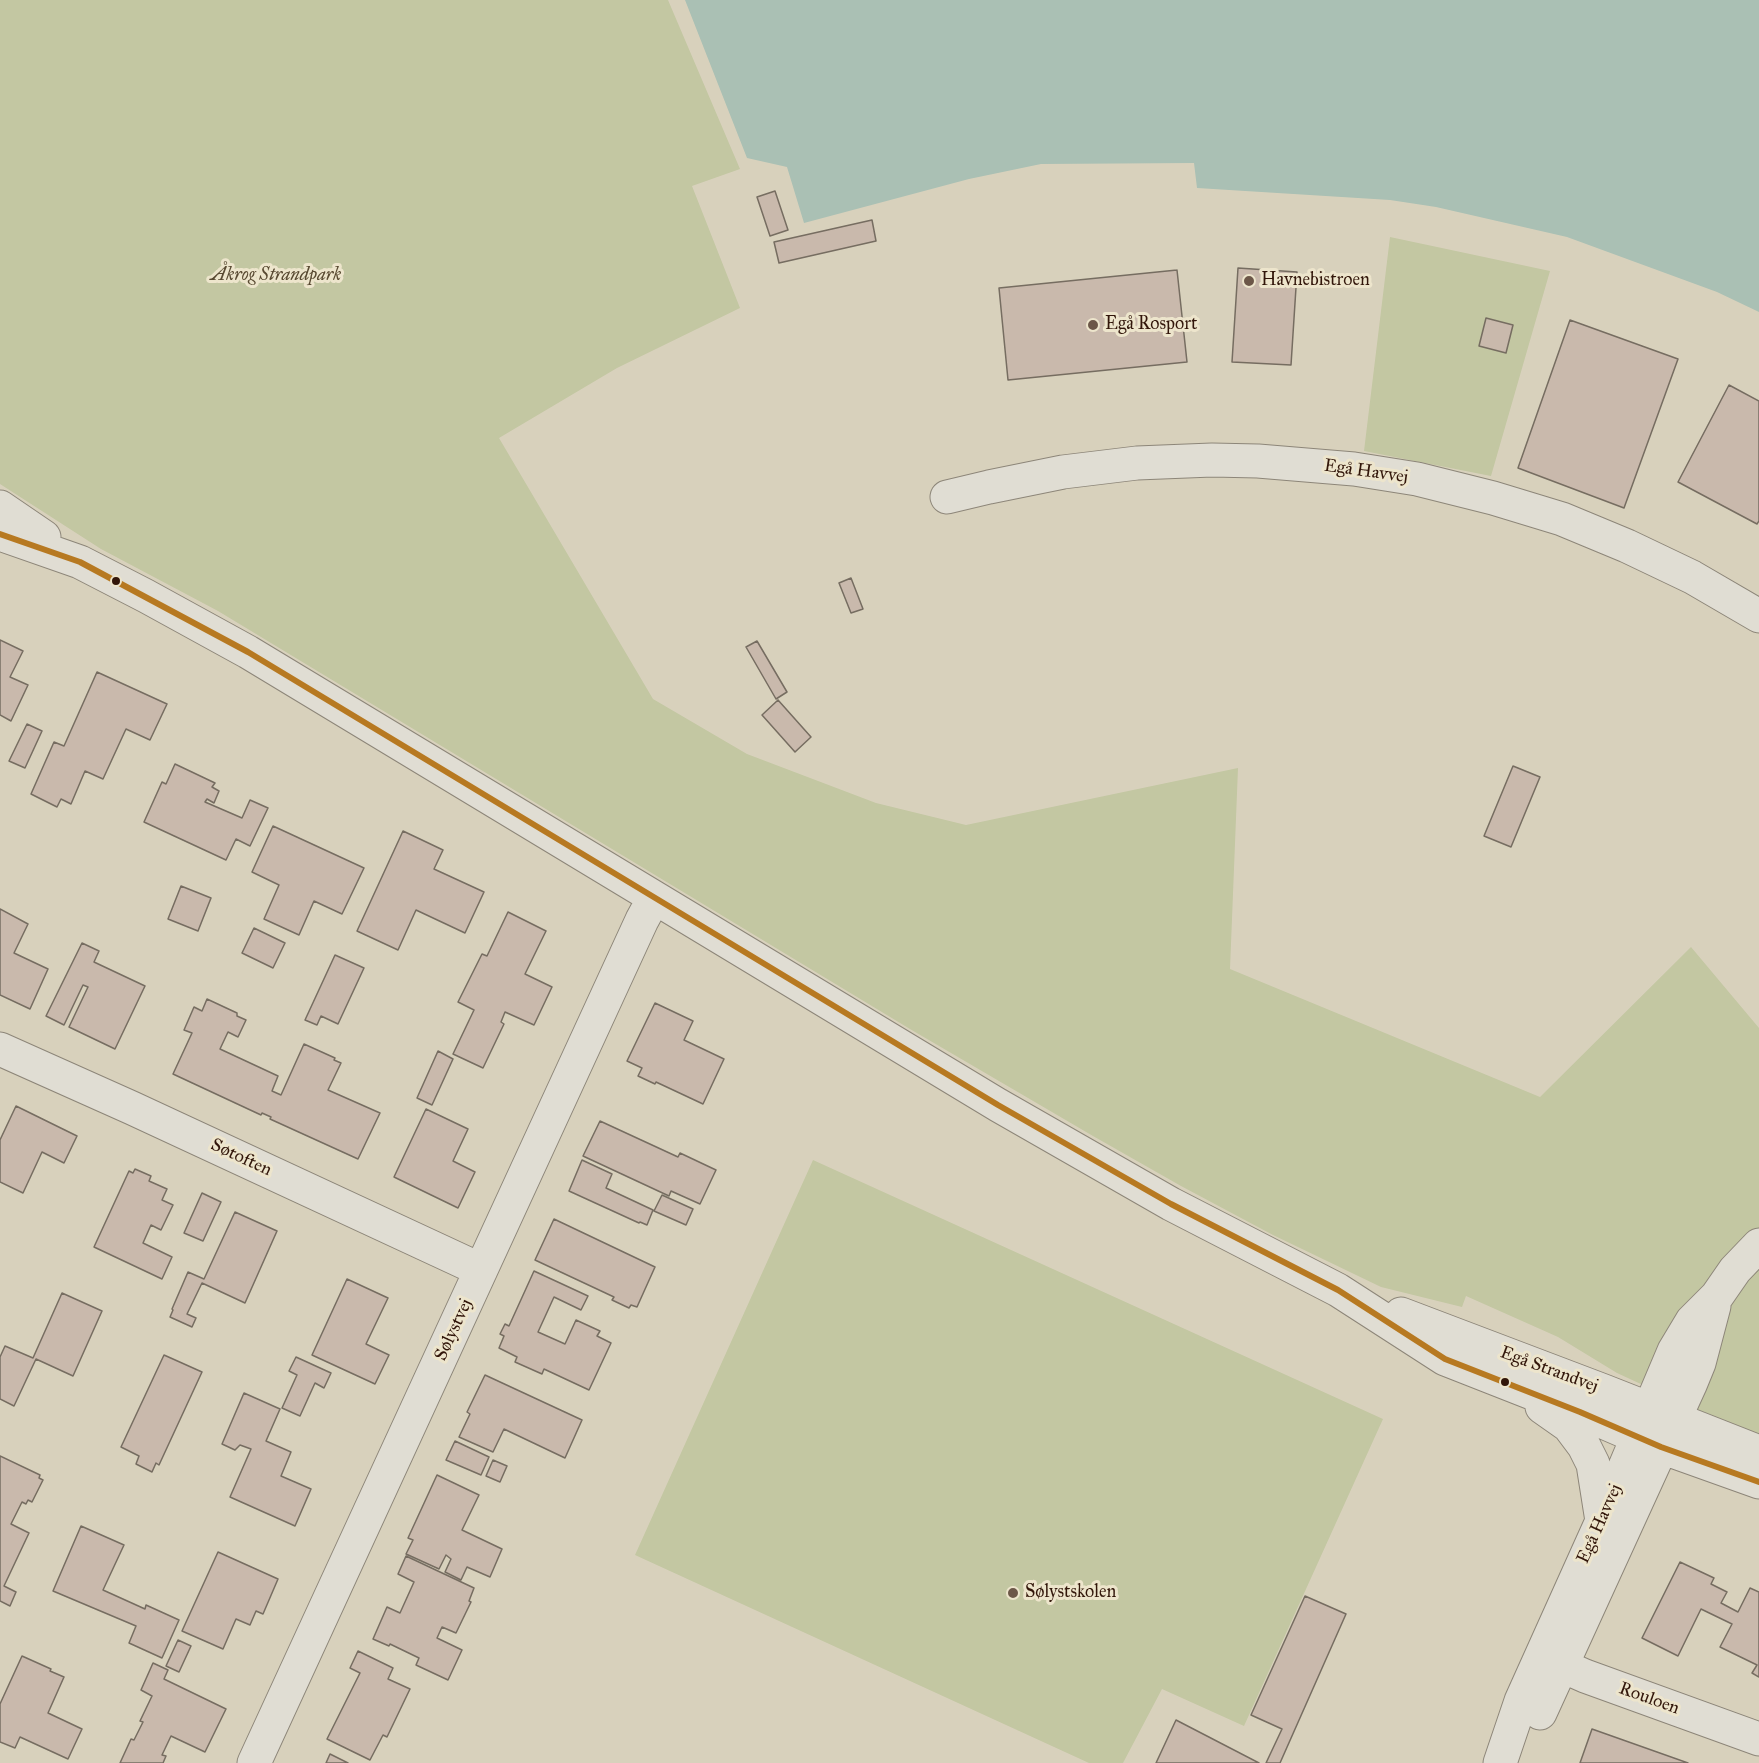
<!DOCTYPE html>
<html>
<head>
<meta charset="utf-8">
<style>
	body { margin:0 }
	canvas { display:block; background:#d8d1bc }
</style>
</head>
<body>
<canvas width="1759" height="1763"></canvas>
<script>
const ctx = document.querySelector('canvas').getContext('2d');
ctx.lineJoin = 'round';
function paint(path, color) {
  ctx.fillStyle = color;
  ctx.fill(path, 'evenodd');
}
function shape(rows) {
  const path = new Path2D();
  for (const r of rows) {
    path.moveTo(r[0], r[1]);
    for (let i = 2; i < r.length; i += 2) path.lineTo(r[i], r[i + 1]);
  }
  return path;
}
function trace(path, color, width, dash) {
  ctx.strokeStyle = color;
  ctx.lineWidth = width;
  ctx.lineCap = dash ? 'butt' : 'round';
  ctx.setLineDash(dash || []);
  ctx.stroke(path);
}
function drawText(font, color, halo, rows, align = 'center') {
  ctx.font = font + ' "IM FELL Great Primer",serif';
  ctx.lineWidth = 6;
  ctx.setLineDash([]);
  ctx.textBaseline = 'middle';
  ctx.strokeStyle = halo;
  ctx.fillStyle = color;
  for (const [text, x, y, turn = 0] of rows) {
    ctx.save();
    ctx.translate(x, y);
    ctx.rotate((+turn || 0) * Math.PI / 180);
    ctx.textAlign = isNaN(turn) ? turn : align;
    if (halo) ctx.strokeText(text, 0, 0);
    ctx.fillText(text, 0, 0);
    ctx.restore();
  }
}
const green = shape([
	[0,0,668,0,740,169,692,186,740,308,617,368,499,438,653,699,747,754,876,803,966,825,1238,768,1230,969,1540,1097,1691,947,1759,1028,1759,1437,1721,1421,1617,1373,1558,1337,1466,1296,1462,1307,1381,1287,1273,1235,1181,1186,1093,1136,910,1029,218,611,101,549,0,484],
	[1390,237,1550,271,1491,476,1364,451],
	[813,1160,1383,1419,1244,1726,1162,1689,1123,1763,1089,1763,635,1555]
]);
const water = shape([
	[685,0,1759,0,1759,312,1717,292,1567,237,1436,207,1390,200,1197,188,1194,163,1041,164,969,179,804,223,787,167,747,158]
]);
const building = shape([
	[775,191,788,230,770,236,757,197,775,191],
	[872,220,876,241,779,263,774,242,872,220],
	[1238,268,1297,272,1291,365,1232,362,1238,268],
	[1177,270,1187,362,1008,380,999,288,1177,270],
	[1486,318,1513,325,1506,353,1479,346,1486,318],
	[1570,320,1678,359,1624,508,1518,468,1570,320],
	[1729,385,1759,401,1759,521,1757,524,1678,482,1729,385],
	[851,578,863,609,851,613,839,583,851,578],
	[0,640,23,651,10,677,28,685,11,721,0,715,0,640],
	[757,641,787,692,776,699,746,647,757,641],
	[97,672,167,704,150,740,126,729,103,779,85,771,71,804,61,799,57,807,31,794,54,742,64,746,97,672],
	[778,700,811,737,795,752,762,715,778,700],
	[27,724,42,731,25,768,9,761,27,724],
	[175,764,215,783,212,787,219,791,214,803,207,799,205,802,242,818,250,800,268,808,250,846,236,839,226,860,144,822,162,782,166,784,175,764],
	[1513,766,1540,777,1511,847,1484,836,1513,766],
	[273,826,364,868,342,914,314,901,299,935,264,919,279,885,252,872,273,826],
	[403,831,443,850,434,869,484,892,465,933,416,910,398,950,357,931,403,831],
	[181,886,211,898,198,931,168,919,181,886],
	[0,909,28,924,14,953,48,969,30,1009,0,995,0,909],
	[508,912,546,931,525,974,552,987,534,1025,505,1012,501,1022,504,1024,483,1068,453,1054,474,1010,458,1002,482,954,487,956,508,912],
	[254,928,285,943,273,968,242,953,254,928],
	[82,943,99,951,94,962,145,986,115,1049,69,1027,88,987,83,985,64,1025,46,1016,82,943],
	[335,955,364,968,338,1024,321,1016,317,1025,305,1020,335,955],
	[207,999,237,1013,237,1016,246,1020,238,1037,228,1032,220,1049,278,1076,272,1091,281,1095,304,1044,335,1058,334,1060,341,1063,328,1090,380,1113,358,1159,270,1119,271,1117,262,1113,261,1115,173,1074,192,1033,184,1030,194,1007,202,1011,207,999],
	[655,1003,693,1021,684,1040,724,1059,703,1104,656,1082,655,1084,638,1076,642,1068,627,1061,655,1003],
	[438,1051,453,1059,432,1105,417,1098,438,1051],
	[16,1106,77,1136,64,1163,42,1152,23,1193,0,1182,0,1140,16,1106],
	[426,1109,468,1129,453,1161,475,1172,458,1208,394,1177,426,1109],
	[600,1121,678,1157,680,1153,716,1170,700,1204,671,1191,669,1196,583,1156,600,1121],
	[582,1160,612,1174,606,1188,653,1210,647,1225,640,1222,639,1223,569,1191,582,1160],
	[135,1169,151,1176,149,1181,167,1189,162,1200,173,1205,161,1230,151,1225,143,1243,172,1257,162,1279,94,1247,129,1171,133,1173,135,1169],
	[202,1193,221,1202,203,1241,184,1233,202,1193],
	[662,1195,693,1209,686,1225,654,1211,662,1195],
	[235,1212,277,1231,245,1303,202,1283,187,1314,196,1318,192,1327,170,1317,173,1310,172,1309,188,1272,204,1279,235,1212],
	[554,1219,655,1267,637,1307,631,1305,629,1308,612,1300,614,1297,535,1260,554,1219],
	[534,1271,588,1296,581,1310,554,1297,538,1332,565,1344,576,1320,600,1331,597,1336,611,1343,589,1390,544,1369,542,1374,515,1362,517,1357,499,1348,504,1336,500,1334,505,1324,509,1326,534,1271],
	[347,1279,388,1298,366,1344,389,1355,375,1384,312,1355,347,1279],
	[62,1293,102,1311,73,1376,36,1359,14,1406,0,1399,0,1357,5,1346,33,1358,62,1293],
	[164,1355,202,1372,159,1465,156,1463,152,1472,136,1464,139,1456,121,1447,164,1355],
	[296,1357,331,1373,324,1388,315,1383,300,1416,282,1408,297,1375,289,1371,296,1357],
	[485,1375,582,1420,565,1458,504,1429,493,1452,459,1437,470,1414,467,1412,485,1375],
	[244,1393,280,1409,266,1441,291,1452,281,1476,311,1489,295,1526,230,1497,251,1449,240,1445,235,1450,222,1444,244,1393],
	[455,1441,489,1457,481,1475,446,1460,455,1441],
	[0,1456,40,1475,39,1478,43,1480,32,1502,28,1500,26,1504,22,1502,11,1524,29,1533,4,1586,16,1592,10,1606,0,1601,0,1456],
	[493,1460,507,1466,500,1482,486,1476,493,1460],
	[437,1475,479,1495,462,1530,502,1549,490,1577,467,1567,461,1580,445,1572,451,1559,446,1555,439,1569,406,1554,413,1540,408,1538,437,1475],
	[81,1526,124,1545,103,1590,145,1609,146,1605,179,1620,162,1658,129,1643,136,1626,53,1591,81,1526],
	[218,1552,278,1579,263,1614,256,1611,250,1625,236,1619,223,1649,182,1631,218,1552],
	[406,1556,474,1588,469,1601,471,1602,456,1633,442,1627,437,1638,462,1650,448,1680,416,1665,419,1658,390,1644,389,1646,373,1639,387,1607,400,1613,414,1582,398,1574,406,1556],
	[1680,1562,1714,1578,1711,1584,1727,1592,1721,1603,1738,1612,1750,1588,1759,1592,1759,1677,1752,1673,1757,1665,1720,1647,1732,1624,1701,1609,1678,1656,1642,1638,1680,1562],
	[1305,1596,1346,1614,1280,1763,1266,1763,1282,1729,1251,1715,1305,1596],
	[178,1640,191,1646,179,1672,166,1666,178,1640],
	[358,1651,393,1668,388,1679,410,1689,387,1737,383,1735,370,1760,327,1739,360,1673,350,1668,358,1651],
	[22,1656,51,1669,50,1671,64,1677,48,1713,82,1729,68,1759,20,1737,15,1748,0,1742,0,1704,22,1656],
	[153,1663,168,1670,164,1679,226,1709,205,1752,171,1736,162,1755,166,1756,163,1763,120,1763,131,1739,134,1740,143,1722,140,1721,152,1696,141,1690,153,1663],
	[1176,1720,1259,1763,1156,1763,1176,1720],
	[1592,1729,1688,1763,1580,1763,1592,1729],
	[330,1754,348,1763,326,1763,330,1754]
]);
const minor = shape([
	[947,497,989,487,1063,472,1137,463,1212,460,1258,461,1354,469,1417,479,1493,498,1562,519,1627,546,1692,577,1759,616],
	[0,507,44,537],
	[0,534,80,562,146,596,248,652,998,1105,1171,1204,1338,1290,1445,1359,1580,1412,1661,1447,1759,1482],
	[0,1049,132,1108,481,1270],
	[1401,1314,1604,1391,1759,1452],
	[1542,1407,1569,1426,1584,1446,1593,1464,1602,1521],
	[1542,1657,1585,1676,1759,1739],
	[1540,1713,1690,1385,1699,1363,1714,1306],
	[254,1763,642,920,654,898],
	[1500,1763,1521,1701,1602,1521,1674,1351,1692,1321,1717,1296,1735,1270,1759,1245]
]);
const bus1 = shape([
	[0,534,80,562,248,652,998,1105,1171,1204,1338,1290,1445,1359,1580,1412,1661,1447,1759,1482]
]);
const markers = [
	[1249,281,6,"#6c5748"],
	[1093,325,6,"#6c5748"],
	[116,581,5,"#32160a"],
	[1505,1382,5,"#32160a"],
	[1013,1593,6,"#6c5748"]
];
const parkNames = [
	["Åkrog Strandpark",276,276]
];
const poiNames = [
	["Havnebistroen",1261,281],
	["Egå Rosport",1105,325],
	["Sølystskolen",1025,1593]
];
const streetNames = [
	["Egå Havvej",1366,472,8],
	["Søtoften",241,1158,25],
	["Sølystvej",454,1330,-65],
	["Egå Strandvej",1549,1370,20],
	["Egå Havvej",1600,1524,-66],
	["Rouloen",1649,1699,20]
];
paint(green, '#c3c7a2');
paint(water, '#aac0b4');
paint(building, '#c9b9ac');
trace(building, '#766d61', 1.5);
trace(minor, '#8d8679', 35);
trace(minor, '#e0ddd3', 33);
trace(bus1, '#b77921', 6);
for (const [x, y, r, color] of markers) {
  const dot = new Path2D();
  dot.arc(x, y, r, 0, 2 * Math.PI);
  ctx.fillStyle = color;
  ctx.fill(dot);
  trace(dot, '#ede5cc', 2);
}
drawText('italic 18px', '#584931', '#ede5cc', parkNames);
drawText('18px', '#32160a', '#ede5cc', poiNames, 'left');
drawText('18px', '#32160a', '#ede5cc', streetNames);
</script>
</body>
</html>
